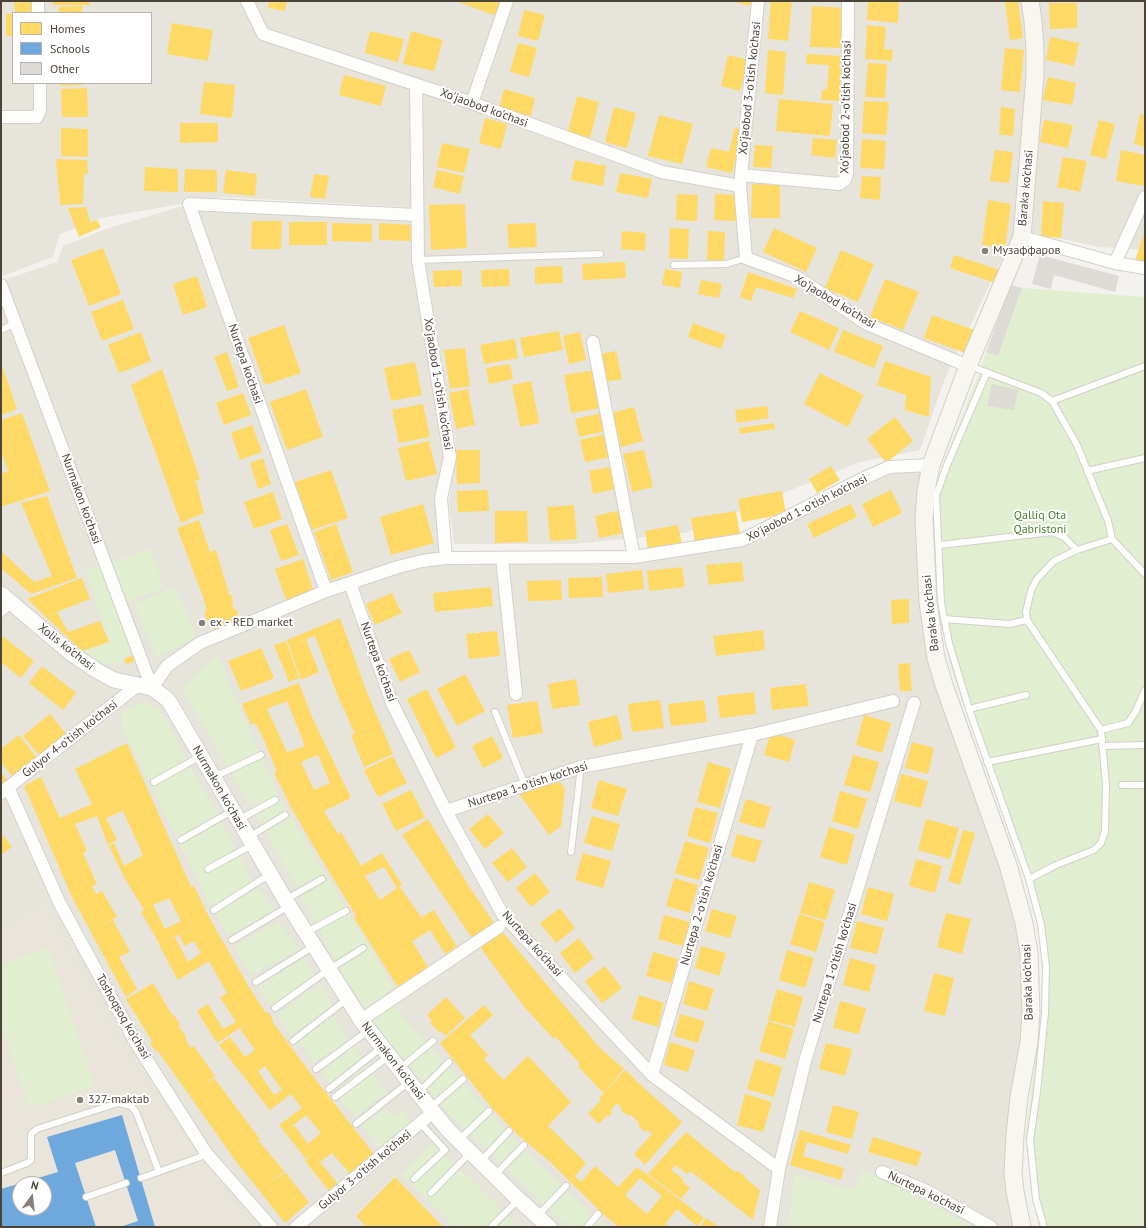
<!DOCTYPE html>
<html>
<head>
<meta charset="utf-8">
<style>
	body { margin:0 }
	#map { position:relative; width:1146px; height:1228px; overflow:hidden; background:#f4f2ee; font-family:"PT Sans",sans-serif }
	canvas { display:block }
	.frame { position:absolute; inset:0; border:2px solid #4b4439; pointer-events:none }
	.legend { position:absolute; left:12px; top:12px; width:140px; height:72px; box-sizing:border-box; background:#fff; border:1px solid #b7b4b0; margin:0; padding:5px 7px; list-style:none; font-size:12px; color:#4b4439 }
	.legend li { display:flex; align-items:center; gap:8px; height:20px }
	.legend b { width:20px; border:1px solid #b7b4b0 }
	.north { position:absolute; left:12px; top:1176px; width:40px; height:40px; box-sizing:border-box; background:#fff; border:1px solid #b7b4b0; border-radius:50%; rotate:15deg; font-size:11px; font-weight:700; line-height:16px; text-align:center; color:#4b4439 }
	.north::after { content:''; display:block; margin:auto; width:14px; height:18px; background:#868178; clip-path:polygon(50% 0,100% 100%,50% 72%,0 100%) }
</style>
</head>
<body>
<div id="map">
<canvas width="1146" height="1228"></canvas>
<div class="frame"></div>
<ul class="legend">
<li><b style="height:11px;background:#ffd966"></b>Homes</li>
<li><b style="height:11px;background:#6fa8dc"></b>Schools</li>
<li><b style="height:11px;background:#dedbd6"></b>Other</li>
</ul>
<div class="north">N</div>
</div>
<script>
const ctx = document.querySelector('canvas').getContext('2d');
ctx.lineJoin = 'round';
function paint(path, color) {
  ctx.fillStyle = color;
  ctx.fill(path, 'evenodd');
}
function shape(rows) {
  const path = new Path2D();
  for (const r of rows) {
    path.moveTo(r[0], r[1]);
    for (let i = 2; i < r.length; i += 2) path.lineTo(r[i], r[i + 1]);
  }
  return path;
}
function trace(path, color, width, dash) {
  ctx.strokeStyle = color;
  ctx.lineWidth = width;
  ctx.lineCap = dash ? 'butt' : 'round';
  ctx.setLineDash(dash || []);
  ctx.stroke(path);
}
function drawText(font, color, halo, rows, align = 'center') {
  ctx.font = font + ' "PT Sans",sans-serif';
  ctx.lineWidth = 4;
  ctx.setLineDash([]);
  ctx.textBaseline = 'middle';
  ctx.strokeStyle = halo;
  ctx.fillStyle = color;
  for (const [text, x, y, turn = 0] of rows) {
    ctx.save();
    ctx.translate(x, y);
    ctx.rotate((+turn || 0) * Math.PI / 180);
    ctx.textAlign = isNaN(turn) ? turn : align;
    if (halo) ctx.strokeText(text, 0, 0);
    ctx.fillText(text, 0, 0);
    ctx.restore();
  }
}
const residential = shape([
	[1,1,1145,1,1145,250,1099,247,1016,229,944,381,920,450,860,462,685,533,574,544,454,544,449,503,456,445,424,266,424,208,222,197,101,218,60,234,53,257,3,276,1,270],
	[13,13,151,13,151,83,13,83],
	[189,204,417,215,450,457,441,498,446,557,634,557,742,540,889,467,931,465,928,602,1029,953,1019,1097,1022,1227,1,1227,1,281,57,262,63,246,109,228],
	[20,1184,44,1184,44,1208,20,1208]
]);
const education = shape([
	[43,904,119,1042,200,1157,251,1227,1,1227,1,931],
	[20,1184,44,1184,44,1208,20,1208]
]);
const green = shape([
	[1022,288,1145,297,1145,1227,1039,1227,1034,1204,1025,1138,1042,1012,1042,965,1038,924,1018,858,951,669,937,604,934,493,943,464,979,373,986,352,998,356],
	[151,549,164,588,125,602,111,563],
	[100,564,133,652,121,658,123,663,96,664,78,651,109,640,85,572],
	[175,587,197,637,156,658,134,604],
	[217,653,237,701,279,797,394,988,366,1008,340,970,294,882,182,688],
	[147,702,160,710,254,883,210,906,121,725,122,712,136,704],
	[257,888,274,910,228,936,216,914],
	[279,921,298,950,251,975,234,947],
	[48,948,95,1086,29,1108,1,1026,1,964],
	[304,958,315,976,270,1006,258,987],
	[320,984,333,1005,291,1036,277,1014],
	[393,1005,469,1090,532,1158,599,1220,609,1227,570,1227,552,1213,447,1112,372,1020],
	[333,1016,349,1039,313,1063,299,1041],
	[354,1046,362,1058,330,1084,321,1072],
	[366,1066,387,1092,356,1117,334,1092],
	[385,1108,394,1116,402,1110,412,1124,381,1148,363,1126],
	[434,1143,512,1220,522,1227,456,1227,401,1174],
	[863,1169,974,1227,787,1227,790,1215,794,1174,853,1190]
]);
const homes = shape([
	[14,1,33,1,33,12,15,12],
	[53,1,90,1,90,5,53,5],
	[269,1,287,1,285,11,268,8],
	[456,1,504,1,499,17],
	[731,1,751,1,750,6],
	[771,1,792,1,788,41,768,39],
	[868,1,899,1,898,23,867,20],
	[1005,1,1018,1,1023,38,1010,40],
	[1049,3,1077,3,1077,28,1050,29],
	[82,6,82,13,59,13,58,7],
	[812,6,844,8,842,48,810,47],
	[524,10,545,15,538,41,518,36],
	[6,14,13,14,13,36,6,36],
	[172,23,213,30,208,61,167,54],
	[867,25,886,27,884,49,893,50,892,61,865,59],
	[370,31,404,39,398,62,365,53],
	[411,31,443,40,434,71,403,64],
	[1050,37,1079,43,1074,66,1046,60],
	[518,43,537,48,529,77,510,72],
	[1005,48,1024,50,1020,92,1001,90],
	[768,50,786,52,783,95,765,93],
	[807,54,842,56,839,101,821,100,822,91,827,88,829,65,806,64],
	[728,55,748,60,740,91,721,86],
	[868,63,887,64,885,98,865,97],
	[344,75,386,86,381,106,339,95],
	[1048,77,1076,83,1072,105,1043,100],
	[204,82,235,85,232,118,200,114],
	[61,83,83,83,83,85,61,86],
	[87,88,88,117,62,117,61,89],
	[504,89,535,98,531,116,499,108],
	[577,96,599,102,590,138,568,132],
	[779,99,833,104,830,136,776,131],
	[864,101,889,102,886,135,862,133],
	[614,107,636,113,627,148,605,142],
	[1001,107,1015,109,1013,136,999,134],
	[1140,114,1145,115,1145,147,1134,144],
	[659,115,693,124,682,164,648,156],
	[485,118,507,124,501,149,479,143],
	[1044,120,1073,125,1068,148,1040,142],
	[1099,120,1115,124,1106,159,1090,155],
	[180,123,218,123,218,142,180,143],
	[735,127,743,129,732,173,706,167,711,148,729,152],
	[61,128,88,129,88,157,61,156],
	[813,138,837,140,835,158,811,155],
	[862,139,886,141,884,169,860,168],
	[442,143,470,149,464,173,437,167],
	[755,145,773,146,771,168,753,167],
	[995,150,1013,152,1009,183,990,181],
	[1121,150,1145,155,1145,178,1143,186,1116,181],
	[1063,157,1087,161,1080,192,1057,187],
	[56,159,87,160,88,174,84,174,83,204,60,205],
	[575,160,606,166,603,186,571,180],
	[145,167,178,169,178,192,144,191],
	[185,169,217,170,217,192,184,192],
	[226,170,257,174,255,196,223,193],
	[437,170,464,176,460,194,433,187],
	[620,173,652,179,648,198,616,192],
	[314,174,329,176,325,199,310,197],
	[862,176,881,177,880,200,860,198],
	[752,184,780,185,780,218,751,218],
	[677,194,698,195,697,221,676,220],
	[715,194,737,195,736,221,714,220],
	[988,200,1011,204,1005,248,982,245],
	[1043,201,1064,203,1061,238,1041,236],
	[465,204,467,248,431,250,429,205],
	[86,207,90,222,97,220,101,227,79,237,68,208],
	[252,221,282,221,281,249,251,249],
	[289,222,327,222,327,245,289,245],
	[332,223,372,224,372,242,332,241],
	[379,223,413,225,412,241,379,240],
	[536,223,537,247,509,248,507,224],
	[670,228,689,229,688,259,669,258],
	[774,228,817,248,806,272,763,252],
	[622,231,646,233,645,251,621,249],
	[708,231,725,232,724,261,707,260],
	[1145,231,1145,266,1134,263],
	[103,248,121,294,89,306,71,260],
	[841,250,874,264,858,302,825,288],
	[954,255,1000,270,995,283,950,268],
	[625,262,626,278,583,280,582,264],
	[562,266,563,283,535,284,535,267],
	[509,269,510,286,482,287,481,270],
	[665,269,682,272,680,288,662,285],
	[462,270,462,286,434,287,433,271],
	[748,272,797,289,793,298,756,287,751,301,740,297],
	[197,276,207,307,183,315,173,284],
	[885,279,919,292,903,330,870,317],
	[701,280,722,284,719,298,698,294],
	[123,300,134,329,102,341,91,312],
	[800,311,839,328,829,350,790,332],
	[932,315,980,332,971,355,924,338],
	[693,323,726,335,721,349,688,337],
	[284,325,301,373,265,385,248,338],
	[843,330,883,346,874,368,834,352],
	[559,331,563,350,524,357,520,338],
	[141,332,151,361,119,373,108,345],
	[580,332,586,360,569,364,563,336],
	[515,339,518,358,484,364,480,345],
	[465,348,470,386,450,389,444,350],
	[616,351,622,379,605,382,599,354],
	[227,352,239,387,227,391,214,357],
	[885,361,931,377,929,417,905,410,906,395,877,385],
	[415,362,422,395,391,401,384,368],
	[1,363,17,409,1,415],
	[510,364,513,379,489,384,486,368],
	[162,369,200,479,186,484,196,481,204,513,181,523,131,385],
	[595,370,602,408,571,413,564,375],
	[820,373,864,395,848,427,804,404],
	[531,381,539,423,520,427,512,385],
	[306,389,323,437,287,450,270,402],
	[468,389,475,425,456,429,449,393],
	[243,393,251,415,224,425,216,403],
	[423,404,430,437,399,443,392,410],
	[767,406,769,418,737,423,735,410],
	[634,407,643,441,621,447,612,413],
	[22,413,50,491,1,507,1,474,8,471,1,451,1,420],
	[602,413,606,431,579,437,575,419],
	[895,417,913,441,886,463,867,439],
	[774,423,775,429,740,434,739,428],
	[252,425,262,452,240,460,231,433],
	[606,434,611,457,585,462,580,440],
	[429,441,437,474,406,481,398,448],
	[456,450,480,450,480,483,457,484],
	[644,450,653,487,632,492,623,454],
	[263,458,271,484,258,489,250,463],
	[615,466,620,488,593,494,589,471],
	[831,466,840,480,817,493,809,479],
	[331,470,348,518,312,530,295,482],
	[488,490,489,511,458,512,457,491],
	[891,490,902,513,873,527,862,504],
	[782,491,786,514,742,522,738,499],
	[273,492,282,519,254,529,244,502],
	[47,496,77,578,31,594,1,568,1,551,34,582,52,576,21,503],
	[423,504,434,543,391,555,380,517],
	[851,504,857,517,814,538,807,524],
	[574,505,577,539,550,541,547,507],
	[621,510,626,533,599,538,595,516],
	[495,511,527,511,528,542,495,543],
	[736,511,740,534,695,542,691,518],
	[199,520,210,552,216,550,229,594,232,596,233,600,232,603,234,609,237,610,238,617,241,624,215,633,210,619,207,620,204,612,207,611,203,597,177,528],
	[287,524,299,555,281,561,270,530],
	[336,524,353,572,331,580,314,532],
	[678,525,682,544,648,550,645,531],
	[303,559,315,595,288,605,275,569],
	[742,562,744,581,709,585,706,565],
	[682,567,685,587,649,591,647,571],
	[642,570,644,589,608,593,606,574],
	[602,577,603,597,569,598,568,578],
	[82,578,90,599,57,612,68,632,100,621,109,642,82,651,27,599],
	[561,580,562,600,528,601,527,581],
	[491,587,493,606,435,612,433,593],
	[392,593,402,613,375,625,366,604],
	[909,599,909,623,892,624,891,600],
	[340,618,366,690,393,754,364,767,351,735,355,734,339,699,315,636,306,639,319,672,301,680,287,640],
	[763,630,765,650,716,656,713,636],
	[497,631,500,656,469,659,466,634],
	[1,635,34,661,21,678,1,662],
	[286,641,299,678,289,682,274,645],
	[261,648,274,678,241,691,228,661],
	[409,650,420,672,400,682,389,659],
	[133,655,135,660,127,665,124,659],
	[910,663,912,691,900,691,898,664],
	[42,666,76,693,63,710,29,683],
	[465,674,485,711,457,726,437,689],
	[576,679,580,705,552,709,548,684],
	[299,683,312,717,351,798,324,811,338,834,341,832,361,866,382,853,402,885,399,886,427,925,422,917,434,910,457,947,445,954,430,930,412,941,428,967,398,987,354,918,356,916,314,847,292,809,274,773,277,772,262,735,255,723,251,725,242,704],
	[287,701,305,746,287,752,267,709],
	[318,755,330,783,314,790,301,762],
	[384,867,397,888,380,900,365,876],
	[806,684,809,706,772,710,770,688],
	[427,689,456,748,436,758,407,699],
	[754,692,756,714,720,718,717,696],
	[660,700,664,728,632,732,628,704],
	[704,700,707,722,671,726,668,704],
	[537,701,543,733,513,738,507,705],
	[50,714,66,734,39,755,23,736],
	[617,715,623,739,594,747,588,722],
	[864,715,891,723,882,753,856,745],
	[771,732,795,740,789,762,764,755],
	[19,735,37,758,13,777,1,762,1,749],
	[492,736,503,758,483,768,472,746],
	[912,742,934,748,928,774,905,768],
	[127,743,191,887,194,886,209,917,249,987,265,1012,268,1012,273,1019,272,1021,308,1070,374,1154,351,1175,332,1153,320,1162,339,1185,330,1192,305,1161,314,1153,306,1159,279,1125,302,1108,291,1094,270,1110,219,1045,230,1037,245,1057,255,1050,240,1029,249,1022,217,1043,197,1011,208,1004,223,1029,236,1022,220,997,227,993,209,961,178,980,159,945,160,945,141,912,144,910,125,879,109,846,114,843,124,866,143,855,123,811,106,818,117,840,108,845,97,816,75,824,87,851,83,853,97,884,92,886,96,894,102,891,117,917,101,925,113,920,130,952,119,957,137,989,126,997,72,897,24,786,41,777,60,818,92,804,75,769],
	[169,898,181,921,165,929,153,905],
	[194,926,179,935,184,946,194,941,201,953,188,962,175,937,167,941],
	[265,1066,282,1090,274,1095,258,1071],
	[306,1115,321,1133,308,1144,294,1125,288,1129],
	[853,755,879,762,870,792,844,785],
	[393,756,407,783,378,797,364,770],
	[708,762,731,769,720,808,697,802],
	[1,772,8,781,1,787],
	[901,774,928,781,921,808,894,801],
	[599,780,627,789,618,816,591,808],
	[560,782,565,789,561,826,549,835,518,792],
	[411,790,425,817,396,831,382,804],
	[840,791,867,799,858,829,832,821],
	[746,799,771,807,764,829,739,822],
	[695,807,718,813,710,843,687,836],
	[488,814,504,833,485,849,469,829],
	[592,816,620,824,612,851,584,843],
	[428,819,468,885,494,923,472,938,402,835],
	[926,819,959,828,950,859,918,850],
	[829,827,855,835,847,865,820,857],
	[963,830,975,833,960,885,948,881],
	[1,833,12,847,1,855],
	[737,834,762,841,755,863,731,856],
	[685,841,709,848,699,880,675,873],
	[512,848,527,867,508,882,492,863],
	[583,853,611,861,603,888,575,880],
	[916,859,942,866,935,893,909,886],
	[535,873,550,892,531,907,516,888],
	[674,878,698,885,690,913,666,906],
	[809,882,835,890,826,920,800,913],
	[868,887,894,894,887,921,861,914],
	[560,908,575,928,556,943,540,923],
	[712,909,737,916,730,938,705,931],
	[946,913,971,919,962,954,937,947],
	[799,914,825,922,816,952,790,944],
	[664,915,690,922,683,946,658,939],
	[857,921,884,928,877,954,850,948],
	[501,930,599,1047,624,1069,603,1093,578,1066,580,1064,556,1037,554,1039,525,1008,480,947],
	[579,938,594,958,575,973,560,953],
	[701,946,726,953,719,976,695,968],
	[787,950,814,958,805,988,779,980],
	[653,952,678,959,671,983,646,976],
	[850,958,876,965,869,992,843,985],
	[605,966,622,988,602,1003,585,981],
	[934,973,954,978,945,1016,924,1011],
	[689,981,714,989,707,1011,683,1004],
	[153,983,172,1015,173,1014,180,1024,179,1027,186,1036,186,1040,191,1048,194,1046,215,1076,201,1086,214,1078,260,1139,253,1145,259,1141,284,1171,266,1186,285,1172,309,1202,285,1223,235,1160,158,1051,156,1051,150,1044,152,1041,126,999],
	[777,989,803,997,795,1027,768,1020],
	[639,995,664,1003,658,1027,632,1019],
	[446,997,465,1018,445,1036,441,1031,439,1032,430,1023,432,1021,427,1015],
	[840,1001,866,1008,859,1034,833,1028],
	[484,1005,493,1015,470,1035,488,1055,484,1059,503,1080,528,1056,571,1102,548,1126,586,1163,575,1176,581,1182,595,1166,618,1187,637,1167,704,1218,697,1226,677,1209,665,1224,670,1227,619,1227,604,1215,549,1161,518,1135,491,1107,440,1043],
	[640,1178,662,1196,647,1214,625,1195],
	[680,1014,705,1021,698,1043,674,1036],
	[768,1021,794,1029,785,1059,759,1051],
	[670,1042,695,1050,688,1072,664,1065],
	[826,1043,852,1049,845,1076,819,1069],
	[756,1059,782,1067,774,1097,747,1089],
	[625,1070,635,1079,635,1080,682,1122,645,1165,634,1154,652,1134,649,1131,644,1131,639,1127,639,1123,631,1115,628,1116,621,1110,621,1107,617,1103,611,1110,612,1113,608,1117,607,1115,599,1124,588,1114,601,1100,599,1098],
	[745,1094,772,1102,763,1132,737,1125],
	[833,1105,859,1112,852,1139,826,1132],
	[800,1130,851,1145,848,1154,807,1142,803,1156,844,1168,841,1180,790,1165],
	[686,1132,735,1172,738,1171,745,1176,745,1178,760,1190,753,1220,698,1177,707,1164,697,1177,691,1171,687,1174,675,1165,671,1170,682,1178,684,1183,690,1188,681,1199,648,1174],
	[873,1137,922,1152,917,1166,868,1152],
	[395,1177,421,1204,443,1227,367,1227,356,1216],
	[706,1218,719,1227,700,1227]
]);
const schools = shape([
	[122,1115,155,1227,120,1227,138,1221,115,1150,75,1163,96,1227,2,1227,1,1189,58,1172,47,1137],
	[20,1184,44,1184,44,1208,20,1208]
]);
const building = shape([
	[1040,255,1119,276,1115,292,1054,275,1051,289,1032,284],
	[1011,285,1022,288,998,356,986,352],
	[992,384,1018,390,1014,410,987,406]
]);
const service = shape([
	[418,260,600,254],
	[674,265,726,264,746,258],
	[1,330,15,323],
	[970,366,1041,393,1052,401,1077,445,1108,521,1112,539,1077,550,1054,561,1037,579,1032,588,1029,599,1026,612,1027,620,1101,730,1106,785,1105,831,1101,843,1094,850,1056,865,1029,879],
	[987,372,947,465,936,496,941,602,949,643,969,709,1029,879,1041,924,1046,966,1045,1013,1037,1092,1030,1140,1036,1199,1044,1227],
	[1052,401,1145,366],
	[1087,471,1145,458],
	[1112,539,1145,574],
	[940,545,1052,532,1064,537,1077,550],
	[944,619,1009,624,1027,620],
	[969,709,1026,695],
	[495,712,525,785],
	[1101,730,1128,723,1136,711,1145,690],
	[1102,746,1145,745],
	[987,762,1102,739],
	[214,777,261,755],
	[154,782,201,756],
	[1122,785,1145,785],
	[238,820,275,800],
	[249,837,285,815],
	[181,840,232,811],
	[571,852,581,767],
	[208,869,252,845],
	[285,900,322,879],
	[214,910,270,874],
	[305,933,346,911],
	[232,940,289,906],
	[256,982,314,946],
	[275,1008,328,970,363,948],
	[293,1041,347,999],
	[316,1069,369,1030],
	[399,1069,433,1041],
	[329,1089,382,1047],
	[419,1092,449,1062],
	[335,1097,389,1056],
	[430,1108,463,1079],
	[356,1124,409,1082],
	[459,1140,489,1111],
	[480,1162,509,1131],
	[1,1173,27,1163,31,1160,31,1134,37,1129,118,1103,131,1106,136,1112,159,1172],
	[494,1176,524,1145],
	[141,1178,200,1157,206,1153],
	[414,1179,445,1150,420,1123],
	[431,1193,470,1153],
	[86,1197,126,1183],
	[537,1216,566,1186],
	[491,1227,518,1200],
	[587,1227,598,1214]
]);
const minor = shape([
	[38,1,38,13],
	[247,1,263,34,472,103,662,172,740,186],
	[758,1,740,186,746,258,797,277,867,324,968,366],
	[416,84,418,260,450,457,441,498,446,558],
	[472,103,507,1],
	[1,117,37,117,40,110,40,83],
	[741,175,839,184,845,180,847,173,848,1],
	[1022,237,1115,263,1145,268],
	[1115,263,1145,197],
	[1,285,152,688],
	[593,342,634,557],
	[502,558,516,694],
	[350,583,392,703,446,811,503,915,652,1075,779,1169],
	[326,591,189,204,417,215],
	[1,610,10,602],
	[152,688,167,666,200,643,326,591,398,567,422,561,446,558,634,557,742,540,860,480,889,467,931,465],
	[8,787,60,904,136,1043,206,1153,271,1227],
	[1,793,138,685],
	[446,811,581,767,752,735,893,701],
	[361,1020,499,927],
	[652,1075,752,735],
	[882,1172,927,1191,991,1227],
	[296,1227,433,1112],
	[770,1227,779,1169,805,1061,914,703]
]);
const tertiary = shape([
	[1,594,72,654,96,670,114,680,152,688,167,699,170,703,289,906,361,1020,430,1108,449,1131,514,1195,549,1227]
]);
const secondary = shape([
	[1022,1227,1015,1191,1013,1173,1015,1135,1019,1097,1029,1042,1031,1013,1029,953,1024,923,1008,865,944,685,936,658,928,602,924,519,926,491,931,465,968,366,1022,237,1035,75,1035,48,1033,21,1030,1]
]);
const markers = [
	[985,251,4,"#868178"],
	[202,623,4,"#868178"],
	[80,1100,4,"#868178"]
];
const streetNames = [
	["Xo'jaobod 3-o'tish ko'chasi",750,88,-84],
	["Xo'jaobod 2-o'tish ko'chasi",846,107,-89],
	["Xo'jaobod ko'chasi",484,108,20],
	["Baraka ko'chasi",1026,188,-85],
	["Xo'jaobod ko'chasi",835,302,31],
	["Nurtepa ko'chasi",245,364,71],
	["Xo'jaobod 1-o'tish ko'chasi",438,384,81],
	["Nurmakon ko'chasi",81,499,70],
	["Xo'jaobod 1-o'tish ko'chasi",807,508,-27],
	["Baraka ko'chasi",931,613,-96],
	["Xolis ko'chasi",66,647,38],
	["Nurtepa ko'chasi",378,662,70],
	["Gulyor 4-o'tish ko'chasi",70,739,-38],
	["Nurtepa 1-o'tish ko'chasi",528,785,-18],
	["Nurmakon ko'chasi",219,788,60],
	["Nurtepa 2-o'tish ko'chasi",702,905,-74],
	["Nurtepa ko'chasi",532,944,48],
	["Nurtepa 1-o'tish ko'chasi",835,963,-73],
	["Baraka ko'chasi",1028,982,-92],
	["Toshoqsoq ko'chasi",123,1017,60],
	["Nurmakon ko'chasi",393,1061,52],
	["Gulyor 3-o'tish ko'chasi",365,1170,-40],
	["Nurtepa ko'chasi",926,1193,26]
];
const poiNames = [
	["Музаффаров",993,251],
	["ex - RED market",210,623],
	["327-maktab",88,1100]
];
const parkNames = [
	["Qalliq Ota",1040,516],
	["Qabristoni",1040,530]
];
paint(residential, '#e7e4dc');
paint(education, '#eae5da');
paint(green, '#e1eecf');
paint(homes, '#ffd966');
paint(schools, '#6fa8dc');
paint(building, '#dedbd6');
trace(service, '#d2d0cb', 8);
trace(minor, '#d2d0cb', 14);
trace(tertiary, '#d2d0cb', 17);
trace(secondary, '#d3cfc5', 19);
trace(service, '#fdfdfc', 6);
trace(minor, '#fdfdfc', 12);
trace(tertiary, '#fdfdfc', 15);
trace(secondary, '#f7f6f1', 17);
for (const [x, y, r, color] of markers) {
  const dot = new Path2D();
  dot.arc(x, y, r, 0, 2 * Math.PI);
  ctx.fillStyle = color;
  ctx.fill(dot);
  trace(dot, '#fff', 1.5);
}
drawText('12px', '#4b4439', '#fff', streetNames);
drawText('12px', '#4b4439', '#fff', poiNames, 'left');
drawText('12px', '#4a7f2a', '#fff', parkNames);
</script>
</body>
</html>
